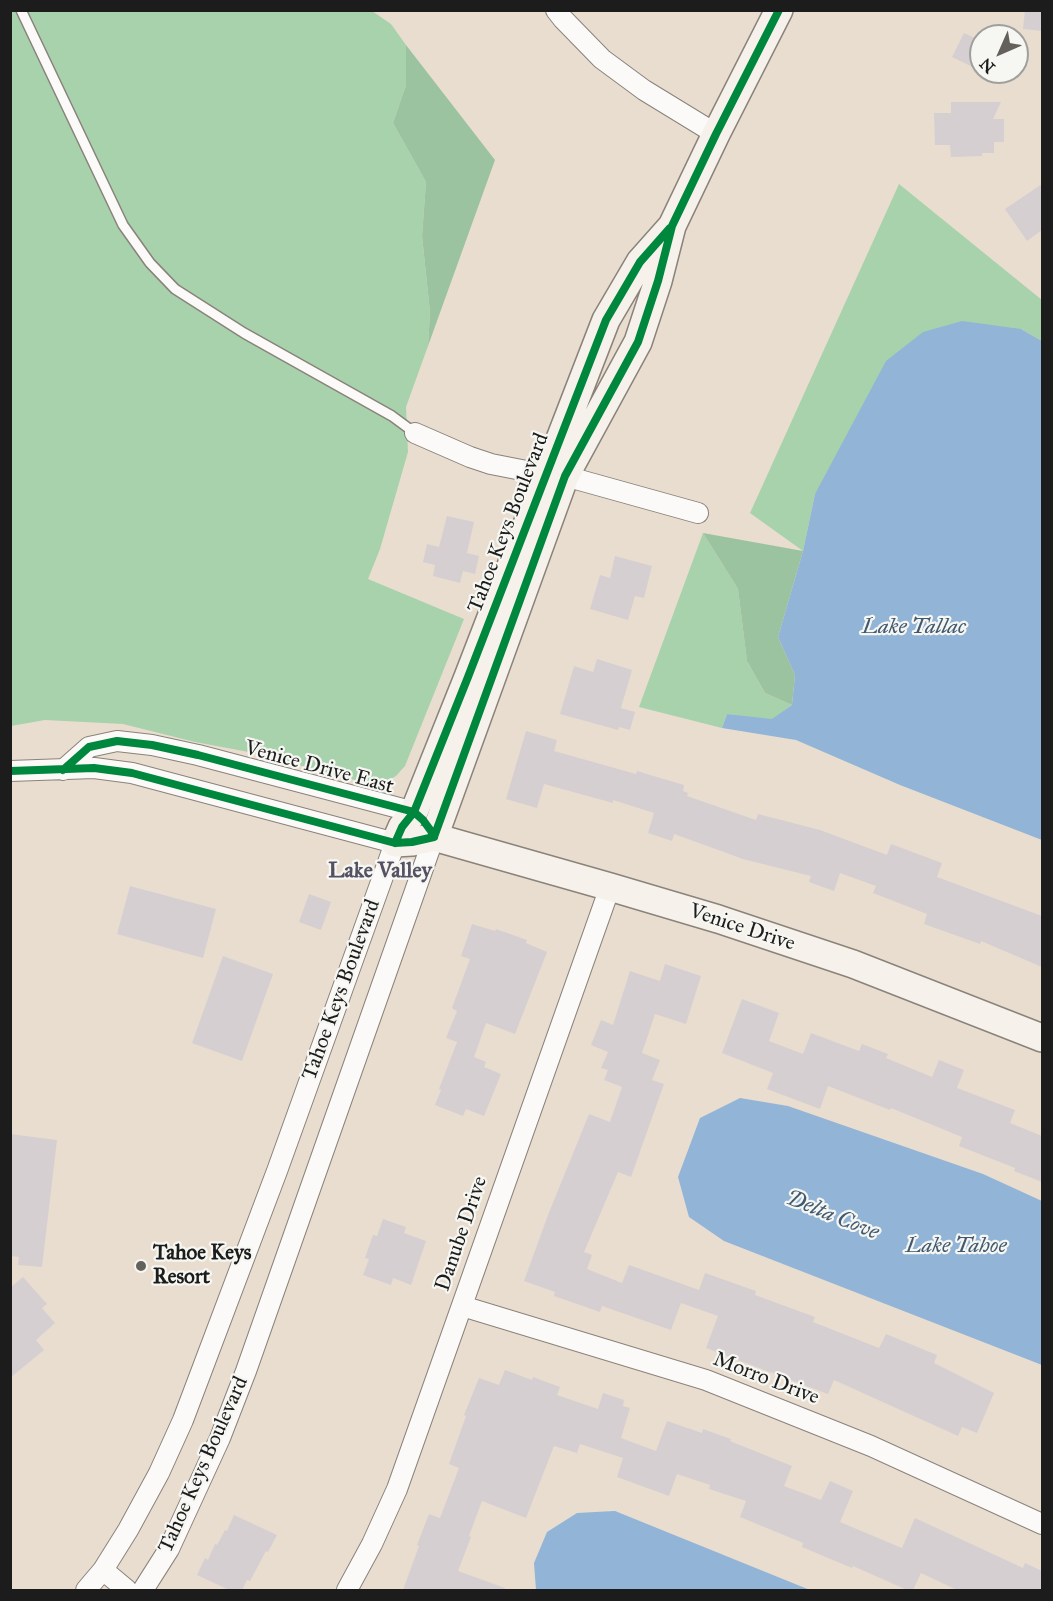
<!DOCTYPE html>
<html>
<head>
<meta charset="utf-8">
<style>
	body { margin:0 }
	#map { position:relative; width:1053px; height:1601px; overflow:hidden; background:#e9ddcf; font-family:"IM FELL Great Primer",serif }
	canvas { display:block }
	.frame { position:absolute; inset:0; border:12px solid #1c1c1c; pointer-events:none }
	.north { position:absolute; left:969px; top:24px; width:60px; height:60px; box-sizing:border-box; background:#f6f6f2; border:2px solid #9f9f9c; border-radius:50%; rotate:225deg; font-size:16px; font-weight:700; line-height:24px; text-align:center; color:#1c1c1c }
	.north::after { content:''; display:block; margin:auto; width:21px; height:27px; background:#64605b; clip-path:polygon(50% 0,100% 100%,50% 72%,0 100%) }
</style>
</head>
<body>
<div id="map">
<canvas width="1053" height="1601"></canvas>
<div class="frame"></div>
<div class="north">N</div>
</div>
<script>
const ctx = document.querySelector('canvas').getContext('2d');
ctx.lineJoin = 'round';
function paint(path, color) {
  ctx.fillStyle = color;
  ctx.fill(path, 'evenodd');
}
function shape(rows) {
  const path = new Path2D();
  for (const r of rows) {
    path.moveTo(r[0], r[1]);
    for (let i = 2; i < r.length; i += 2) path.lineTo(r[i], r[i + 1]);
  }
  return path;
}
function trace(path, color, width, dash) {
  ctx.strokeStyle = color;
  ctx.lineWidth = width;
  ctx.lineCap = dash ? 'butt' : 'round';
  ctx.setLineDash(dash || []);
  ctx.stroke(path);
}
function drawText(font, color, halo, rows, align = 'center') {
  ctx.font = font + ' "IM FELL Great Primer",serif';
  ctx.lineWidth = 4.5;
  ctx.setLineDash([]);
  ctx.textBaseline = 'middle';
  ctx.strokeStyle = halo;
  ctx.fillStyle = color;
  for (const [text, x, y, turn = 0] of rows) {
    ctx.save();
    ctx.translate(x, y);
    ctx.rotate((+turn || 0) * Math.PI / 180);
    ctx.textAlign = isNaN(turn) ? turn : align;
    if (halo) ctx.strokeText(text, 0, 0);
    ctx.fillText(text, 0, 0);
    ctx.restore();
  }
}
const green = shape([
	[11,11,372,11,391,24,406,45,406,85,393,123,426,182,422,236,430,312,428,346,406,407,408,452,380,549,368,579,464,619,405,766,396,776,382,784,362,782,254,753,195,742,123,724,45,720,11,726],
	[899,184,1042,300,1042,341,1021,329,815,494,803,551,750,513],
	[703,533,738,589,747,661,765,693,792,705,772,720,727,714,722,728,639,707]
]);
const forest = shape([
	[406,45,495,160,428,346,430,312,422,236,426,182,393,123,406,85],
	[703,533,803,551,778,637,795,675,792,705,765,693,747,661,738,589]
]);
const water = shape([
	[962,321,1021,329,1042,341,1042,840,900,785,796,740,722,728,727,714,772,719,792,705,795,675,778,637,803,551,815,494,886,361,923,332],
	[740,1098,788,1106,983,1174,1042,1201,1042,1365,724,1241,689,1217,678,1177,700,1118],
	[614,1511,615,1511,810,1590,536,1590,534,1563,547,1532,577,1513]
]);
const building = shape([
	[1025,10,1042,10,1042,31,1023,29],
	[964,33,981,41,981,71,952,57],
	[951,102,1001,102,993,119,1004,119,1004,142,994,142,994,153,982,153,982,156,951,157,950,145,935,145,934,113,951,113],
	[1042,184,1042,230,1027,241,1005,209],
	[447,516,474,522,467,553,479,556,475,574,463,571,460,583,433,576,435,565,423,562,427,544,439,547],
	[615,556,652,566,644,598,635,596,628,620,590,609,600,575,610,578],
	[597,659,632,670,621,708,635,712,630,730,619,727,618,730,560,714,574,666,593,672],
	[526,731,557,740,554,751,636,774,637,771,684,785,683,791,688,793,687,796,756,820,758,814,820,830,887,855,891,844,942,863,937,877,1042,916,1042,967,981,941,980,944,924,924,927,914,873,893,876,886,840,873,834,891,809,882,811,876,743,859,674,834,672,841,648,833,654,813,613,800,613,803,544,784,537,808,506,799],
	[130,886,216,909,203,958,117,934],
	[309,894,331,902,321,930,299,922],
	[472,924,495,931,496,929,527,940,526,943,547,952,515,1034,486,1023,474,1057,486,1062,484,1067,501,1074,484,1116,466,1109,463,1116,435,1105,441,1090,439,1089,457,1042,446,1038,457,1011,452,1008,470,959,461,956],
	[223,956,273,974,242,1061,192,1043],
	[665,964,701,976,686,1024,655,1014,642,1053,660,1060,652,1080,664,1084,631,1177,618,1172,584,1252,592,1255,587,1269,622,1283,629,1265,699,1290,705,1273,756,1291,755,1295,815,1317,813,1322,879,1348,886,1334,937,1355,934,1363,994,1393,977,1433,962,1427,958,1436,834,1380,828,1394,706,1348,718,1316,681,1303,671,1330,602,1306,600,1312,554,1296,555,1292,524,1281,548,1215,589,1114,610,1122,622,1087,604,1080,608,1070,601,1068,608,1052,591,1045,601,1020,613,1025,630,971,660,981],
	[742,999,779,1013,769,1041,803,1054,811,1033,859,1051,862,1044,888,1054,886,1058,932,1077,939,1060,964,1070,957,1088,1015,1110,1010,1123,1042,1136,1042,1182,1014,1171,1015,1168,959,1146,962,1137,891,1108,890,1110,828,1086,820,1109,767,1089,773,1073,722,1053],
	[10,1134,57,1140,42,1267,18,1265,19,1257,10,1256],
	[383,1219,406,1227,404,1233,426,1241,411,1285,393,1278,391,1285,363,1275,369,1259,365,1258,373,1235,377,1236],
	[23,1277,47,1304,42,1308,55,1323,36,1340,44,1350,10,1378,10,1288],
	[505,1370,532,1380,533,1377,560,1387,557,1395,598,1409,603,1393,624,1400,623,1406,630,1408,621,1438,656,1451,667,1421,702,1433,703,1429,731,1439,730,1441,792,1466,784,1486,821,1500,830,1481,853,1491,840,1522,902,1548,915,1518,1023,1568,1025,1563,1042,1571,1042,1590,957,1590,921,1573,913,1590,907,1590,853,1566,852,1568,802,1547,803,1543,740,1517,746,1501,709,1489,710,1485,677,1474,669,1496,617,1477,623,1458,580,1444,577,1453,554,1446,526,1518,482,1501,469,1536,471,1537,458,1571,505,1588,504,1590,403,1590,419,1546,417,1545,429,1514,440,1518,459,1468,449,1464,466,1416,464,1415,479,1378,499,1385],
	[234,1515,277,1535,268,1552,266,1551,250,1581,247,1580,242,1590,229,1590,197,1575,205,1558,208,1560,215,1544,217,1545,225,1530,227,1531]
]);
const lane = shape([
	[21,10,123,225,150,263,175,289,244,333,392,416,415,433]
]);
const street = shape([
	[556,10,563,19,602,59,644,90,716,134],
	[415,433,470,457,491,464,547,475,565,476,698,513],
	[63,770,89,747,117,741,152,745,198,755,414,812],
	[10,771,94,768,132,773,395,843,277,1171,183,1420,159,1473,128,1530,103,1570,86,1590],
	[462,1306,706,1380,871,1446,1042,1524],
	[103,1570,127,1590],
	[143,1590,169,1549,220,1438,246,1371,434,837],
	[347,1590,372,1544,397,1489,610,887]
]);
const secondary = shape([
	[672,226,640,262,606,320,468,677,414,812,402,827,395,843,412,842,434,837,610,887,718,919,853,964,1042,1038],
	[434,837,565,476,638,342,658,281,672,226,716,134,779,10]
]);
const cycleway = shape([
	[63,770,89,747,117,741,152,745,198,755,414,812,423,820,431,831,434,837],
	[10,771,94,768,132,773,395,843,412,842,434,837],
	[434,837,565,476,638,342,658,281,672,226,716,134,779,10],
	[395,843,402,827,414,812,468,677,606,320,640,262,670,228]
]);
const markers = [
	[141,1266,6,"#64605b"]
];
const streetNames = [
	["Tahoe Keys Boulevard",509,523,-69],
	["Venice Drive East",319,768,15],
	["Venice Drive",742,928,18],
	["Tahoe Keys Boulevard",342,990,-70],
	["Danube Drive",462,1234,-71],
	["Morro Drive",766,1379,21],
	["Tahoe Keys Boulevard",204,1465,-66]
];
const poiNames = [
	["Tahoe Keys",153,1254],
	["Resort",153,1278]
];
const waterNames = [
	["Lake Tallac",914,628],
	["Delta Cove",832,1216,22],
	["Lake Tahoe",956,1247]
];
const neighbourhoodNames = [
	["Lake Valley",380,872]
];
paint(green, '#a8d2ac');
paint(forest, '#9cc3a0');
paint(water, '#92b4d7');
paint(building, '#d6cfd2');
trace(lane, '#89837b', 12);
trace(street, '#89837b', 22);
trace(secondary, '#89837b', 30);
trace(lane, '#fcfaf8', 9);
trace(street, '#fcfaf8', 20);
trace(secondary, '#f6f1ea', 27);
trace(cycleway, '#00873e', 8);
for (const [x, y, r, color] of markers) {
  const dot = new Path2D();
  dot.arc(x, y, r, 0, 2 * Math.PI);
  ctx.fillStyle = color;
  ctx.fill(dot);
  trace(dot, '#f6f6f2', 2);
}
drawText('21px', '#1c1c1c', '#f6f6f2', streetNames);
drawText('bold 21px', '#1c1c1c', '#f6f6f2', poiNames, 'left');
drawText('italic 22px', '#405971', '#f6f6f2', waterNames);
drawText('bold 22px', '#555163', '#f6f6f2', neighbourhoodNames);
</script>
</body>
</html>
